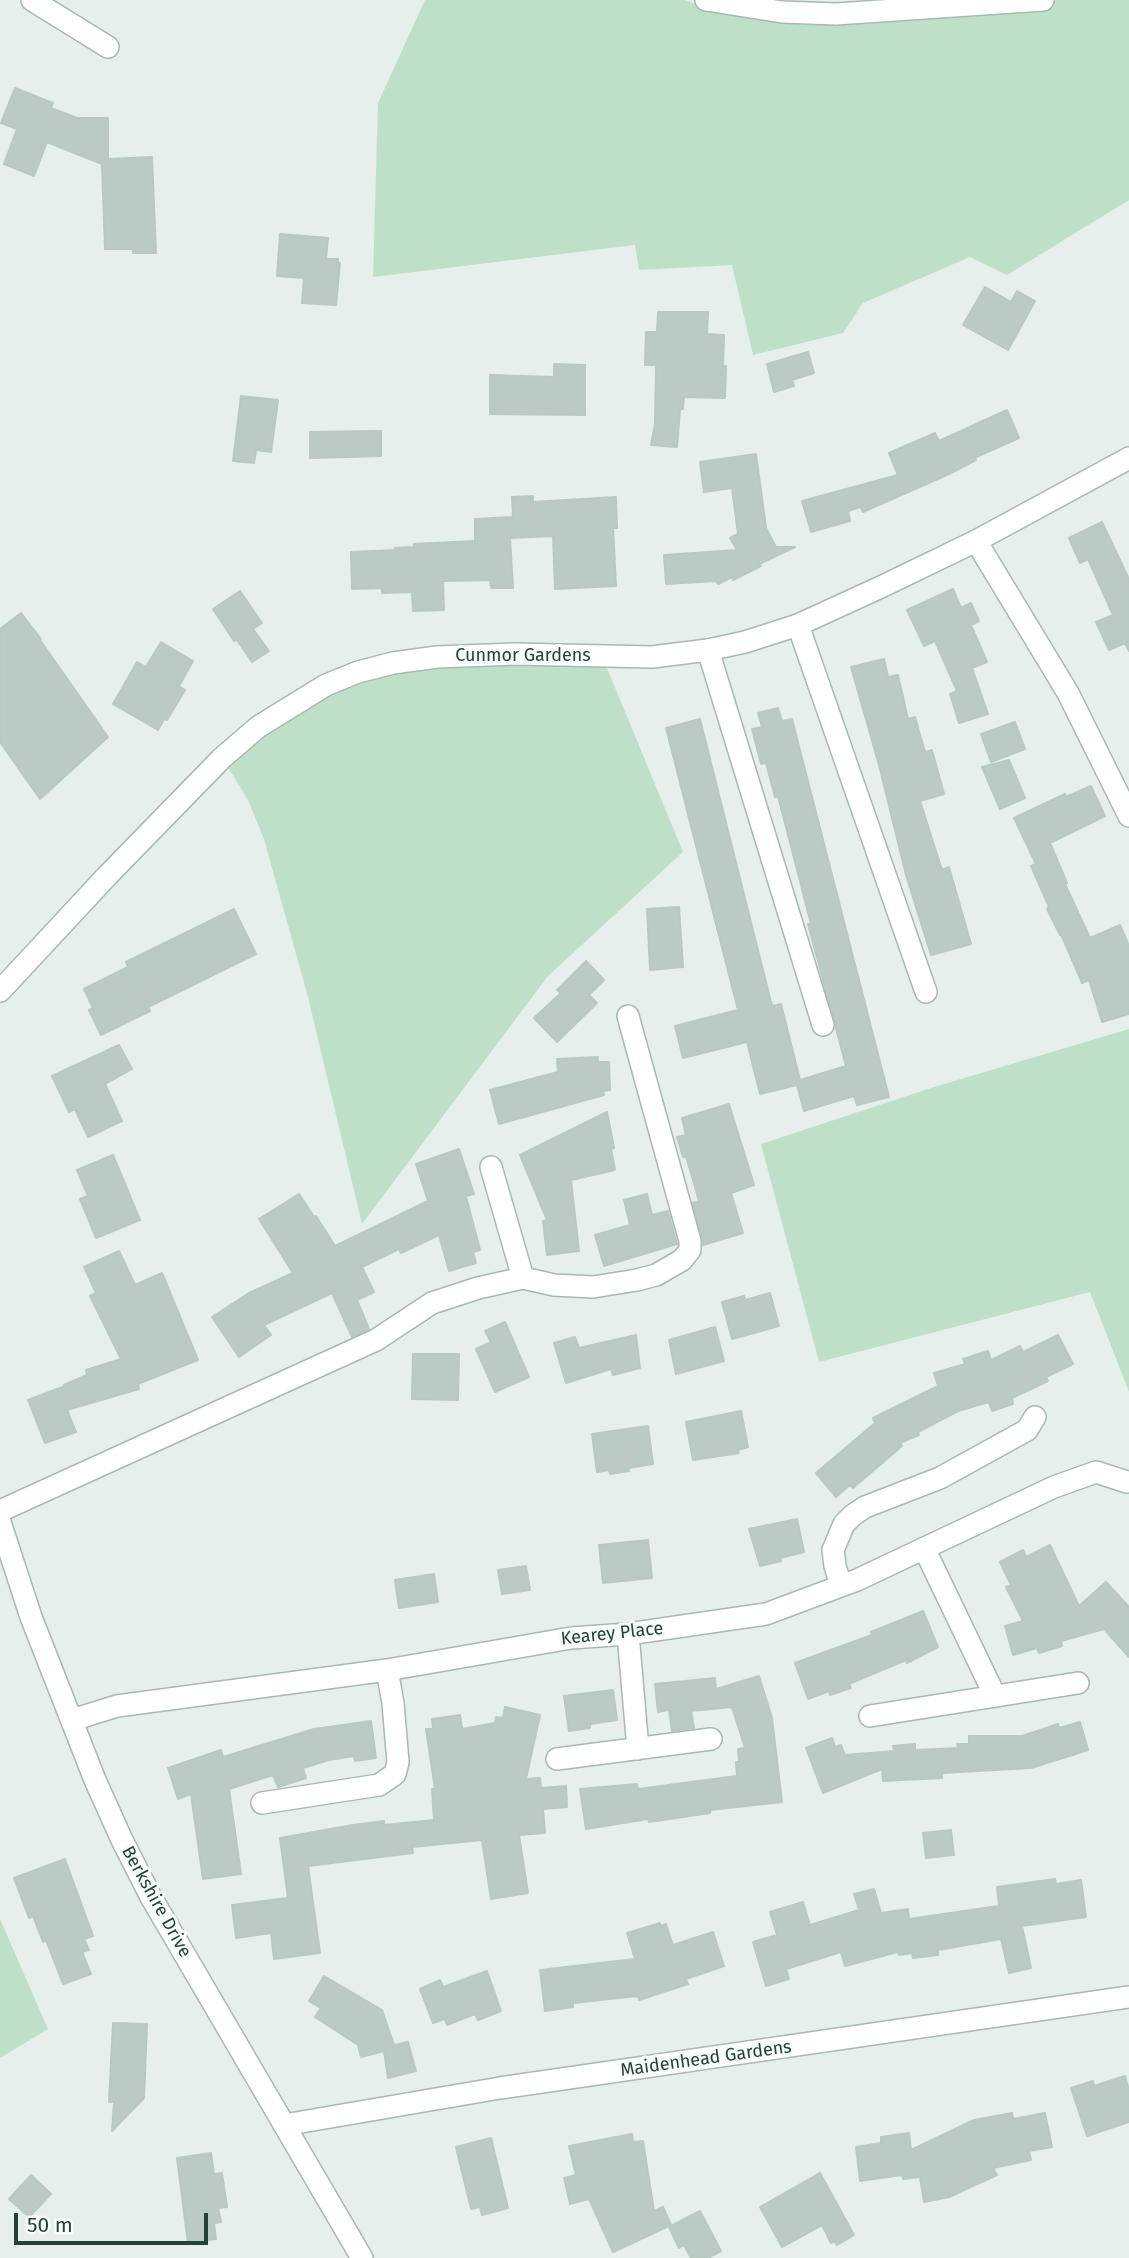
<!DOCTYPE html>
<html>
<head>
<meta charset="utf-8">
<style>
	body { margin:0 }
	#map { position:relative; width:1129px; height:2258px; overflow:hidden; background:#e6efeb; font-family:"Fira Sans",sans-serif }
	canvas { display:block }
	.scale { position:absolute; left:14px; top:2213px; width:194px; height:32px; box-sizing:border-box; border:4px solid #24423a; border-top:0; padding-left:9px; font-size:21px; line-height:24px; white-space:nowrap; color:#24423a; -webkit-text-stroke:5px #f7fbf9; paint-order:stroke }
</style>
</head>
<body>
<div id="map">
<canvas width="1129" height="2258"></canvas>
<div class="scale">50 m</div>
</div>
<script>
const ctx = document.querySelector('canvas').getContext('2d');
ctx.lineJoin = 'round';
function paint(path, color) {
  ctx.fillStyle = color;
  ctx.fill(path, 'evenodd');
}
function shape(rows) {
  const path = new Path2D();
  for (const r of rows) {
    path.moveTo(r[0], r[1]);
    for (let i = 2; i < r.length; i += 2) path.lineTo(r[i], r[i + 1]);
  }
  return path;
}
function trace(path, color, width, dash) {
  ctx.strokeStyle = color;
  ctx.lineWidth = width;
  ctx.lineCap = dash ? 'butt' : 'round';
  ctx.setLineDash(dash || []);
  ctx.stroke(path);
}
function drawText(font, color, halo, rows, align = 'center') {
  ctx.font = font + ' "Fira Sans",sans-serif';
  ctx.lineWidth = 6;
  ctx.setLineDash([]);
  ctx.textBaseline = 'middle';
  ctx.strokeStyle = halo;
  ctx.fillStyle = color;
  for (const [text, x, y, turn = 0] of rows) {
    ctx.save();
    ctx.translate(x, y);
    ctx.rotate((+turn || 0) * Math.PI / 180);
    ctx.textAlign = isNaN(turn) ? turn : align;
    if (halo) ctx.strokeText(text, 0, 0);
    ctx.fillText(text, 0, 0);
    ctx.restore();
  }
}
const green = shape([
	[425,0,685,0,704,7,1037,5,1054,0,1129,0,1129,200,1007,275,970,257,863,303,843,333,753,355,732,265,639,270,635,245,373,277,378,103],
	[602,656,683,852,548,976,362,1224,308,997,264,839,248,800,223,759,361,672],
	[1129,1029,1129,1392,1090,1292,819,1362,761,1144,934,1087],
	[0,1919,48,2029,0,2058]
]);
const building = shape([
	[15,88,53,103,51,108,77,118,108,118,108,159,152,157,156,253,133,253,133,249,105,249,102,164,47,142,34,176,4,164,17,129,1,123,15,88],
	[280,234,328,238,326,259,338,259,338,263,340,263,336,305,302,303,304,278,277,276,280,234],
	[985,287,1011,302,1017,291,1035,301,1008,350,963,325,985,287],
	[658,312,708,312,707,334,724,335,723,366,726,366,725,398,684,397,683,409,680,409,677,447,651,445,655,424,656,365,645,365,646,332,657,332,658,312],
	[808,352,814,373,792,380,794,386,774,392,767,364,808,352],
	[554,364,585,365,585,415,490,414,490,375,554,377,554,364],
	[241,396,278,400,271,452,256,450,254,463,233,461,241,396],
	[1007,410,1019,438,974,458,976,460,949,474,863,512,861,507,848,511,850,521,811,532,802,501,898,475,889,453,935,433,939,441,1007,410],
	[381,431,381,456,310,458,310,432,381,431],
	[756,454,766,528,776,547,795,547,759,564,761,566,733,580,732,577,718,584,716,581,666,584,664,555,737,550,730,538,738,534,732,488,704,492,700,462,756,454],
	[533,496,533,502,616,497,617,528,613,528,616,586,555,589,553,536,510,538,513,588,491,588,490,580,443,581,444,610,413,611,412,592,382,593,382,588,352,589,351,552,395,550,395,548,414,547,414,544,475,541,475,519,513,517,512,497,533,496],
	[1102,522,1129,579,1129,651,1125,643,1109,650,1096,622,1113,615,1088,559,1080,563,1069,538,1102,522],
	[953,589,961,608,971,603,979,621,971,625,987,662,972,668,988,714,959,723,950,694,957,691,935,641,924,646,907,610,953,589],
	[240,591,262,623,253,629,269,651,252,662,237,640,234,641,213,609,240,591],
	[21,613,41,639,40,640,108,737,40,799,0,742,0,629,21,613],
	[161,642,193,661,179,686,185,690,167,720,164,719,158,730,113,704,137,662,146,667,161,642],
	[884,659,888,677,898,675,908,719,915,717,925,752,932,750,944,794,920,801,942,870,949,867,971,944,931,955,906,875,879,765,851,667,884,659],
	[778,708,782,721,792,719,889,1097,857,1105,854,1096,804,1111,797,1085,760,1094,747,1042,683,1058,675,1026,738,1010,666,728,700,719,772,1006,781,1004,800,1080,846,1066,808,924,811,924,778,796,775,797,766,763,761,764,752,729,762,727,758,713,778,708],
	[1015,722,1025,749,991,762,981,734,1015,722],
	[1009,760,1025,798,1000,809,982,767,1009,760],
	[1091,786,1105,816,1050,843,1067,883,1065,884,1090,938,1120,925,1129,946,1129,1014,1102,1022,1089,980,1082,983,1061,934,1060,935,1047,909,1049,907,1031,866,1036,864,1014,818,1065,794,1066,797,1091,786],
	[679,907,683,967,650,970,647,909,679,907],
	[234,909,256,954,148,1007,150,1011,101,1035,89,1010,93,1008,84,989,128,967,126,962,234,909],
	[586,961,604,980,589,995,597,1003,557,1042,534,1018,561,993,557,990,586,961],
	[119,1045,132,1069,105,1084,122,1121,88,1137,75,1109,69,1112,52,1076,119,1045],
	[598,1057,598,1062,609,1062,610,1090,603,1091,604,1095,499,1124,490,1090,558,1072,557,1059,598,1057],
	[729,1104,754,1185,731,1193,743,1233,703,1245,693,1203,699,1201,686,1156,683,1157,677,1137,686,1135,682,1118,729,1104],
	[607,1112,614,1148,611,1149,615,1170,571,1180,579,1251,547,1255,543,1221,547,1220,520,1155,607,1112],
	[459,1149,474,1194,466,1196,480,1250,473,1252,476,1263,449,1271,439,1235,401,1253,399,1249,362,1267,374,1292,357,1300,369,1329,352,1337,332,1293,264,1325,271,1335,239,1357,212,1317,249,1293,293,1273,259,1219,299,1194,314,1217,316,1216,335,1246,428,1201,416,1164,459,1149],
	[113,1155,140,1220,96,1238,80,1199,88,1196,77,1170,113,1155],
	[647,1194,652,1215,668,1211,677,1244,604,1266,595,1235,630,1225,624,1200,647,1194],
	[119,1251,135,1285,162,1273,198,1360,138,1384,139,1389,67,1410,76,1432,45,1443,28,1400,65,1386,64,1385,87,1375,86,1370,121,1359,90,1296,96,1293,84,1267,119,1251],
	[770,1293,779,1326,732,1339,722,1302,744,1296,745,1300,770,1293],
	[505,1322,529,1377,495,1392,476,1349,491,1342,485,1331,505,1322],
	[715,1327,724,1361,676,1374,669,1340,715,1327],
	[636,1335,640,1368,613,1375,611,1369,566,1383,554,1343,575,1337,579,1348,636,1335],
	[1058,1335,1073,1364,1046,1377,1048,1381,1012,1398,1013,1404,992,1411,989,1402,958,1411,918,1432,919,1435,900,1443,902,1446,853,1488,850,1485,836,1497,816,1473,875,1423,873,1418,938,1386,934,1373,965,1364,963,1359,988,1351,991,1360,1020,1346,1023,1352,1058,1335],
	[413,1354,459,1354,458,1400,412,1399,413,1354],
	[741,1411,748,1447,738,1450,739,1453,693,1460,686,1422,741,1411],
	[648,1426,653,1464,629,1468,629,1471,610,1474,609,1470,597,1472,592,1434,648,1426],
	[797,1519,804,1552,780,1558,781,1561,760,1566,749,1529,797,1519],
	[648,1540,652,1578,603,1583,599,1545,648,1540],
	[1050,1545,1079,1606,1106,1582,1129,1607,1129,1657,1104,1629,1061,1641,1062,1646,1039,1653,1037,1648,1013,1655,1005,1626,1023,1621,1006,1587,1011,1585,1000,1562,1023,1550,1026,1557,1050,1545],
	[526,1566,530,1590,502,1594,498,1570,526,1566],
	[434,1574,438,1602,399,1608,395,1580,434,1574],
	[923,1611,938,1647,907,1663,906,1660,849,1684,851,1688,830,1695,829,1691,808,1699,795,1663,872,1635,871,1632,923,1611],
	[759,1676,772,1718,782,1802,710,1810,710,1813,649,1822,648,1819,586,1829,580,1789,637,1784,638,1789,737,1776,736,1762,739,1762,738,1749,745,1748,732,1707,691,1711,694,1728,672,1731,669,1710,658,1712,655,1684,715,1678,716,1689,759,1676],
	[613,1690,617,1720,590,1724,590,1728,569,1731,564,1696,613,1690],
	[505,1707,540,1715,526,1779,540,1778,541,1788,566,1786,567,1807,543,1809,545,1833,519,1835,528,1893,491,1899,482,1840,412,1847,413,1853,308,1866,320,1953,274,1959,271,1933,236,1938,232,1905,288,1898,280,1838,353,1825,384,1821,384,1825,434,1820,432,1789,435,1789,426,1729,433,1729,432,1719,460,1715,462,1729,495,1723,496,1717,503,1718,505,1707],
	[371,1721,376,1758,355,1761,354,1756,329,1760,303,1768,306,1778,278,1787,273,1775,229,1789,241,1874,203,1879,191,1794,178,1799,168,1768,221,1750,223,1757,314,1729,371,1721],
	[1080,1722,1088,1750,1031,1768,942,1773,942,1778,883,1781,882,1769,823,1793,806,1748,832,1738,835,1747,841,1745,845,1755,894,1751,893,1746,915,1744,915,1750,958,1748,957,1744,969,1744,969,1736,1022,1736,1058,1724,1059,1728,1080,1722],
	[951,1830,954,1855,926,1858,923,1833,951,1830],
	[65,1859,93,1936,84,1939,89,1950,82,1952,91,1974,63,1984,46,1940,43,1942,33,1916,29,1918,14,1878,65,1859],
	[1055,1879,1056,1884,1081,1880,1086,1917,1022,1926,1031,1968,1009,1973,1001,1939,938,1950,938,1955,913,1958,912,1953,899,1955,898,1952,845,1966,841,1952,786,1969,789,1979,766,1986,753,1942,777,1935,770,1912,803,1902,810,1925,859,1910,854,1894,874,1889,881,1913,908,1909,909,1919,999,1906,997,1887,1055,1879],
	[660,1923,661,1926,666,1924,673,1945,713,1932,724,1966,686,1979,688,1984,639,2000,638,1996,573,2003,573,2007,545,2011,540,1970,635,1959,627,1933,660,1923],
	[487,1971,501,2011,478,2020,475,2014,447,2025,445,2019,433,2023,420,1989,440,1980,443,1987,487,1971],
	[324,1976,382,2010,394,2045,408,2042,416,2071,388,2078,384,2051,361,2057,358,2045,315,2017,321,2008,309,2001,324,1976],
	[113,2023,147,2024,144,2098,112,2131,114,2102,109,2102,113,2023],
	[1125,2076,1129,2090,1129,2122,1087,2136,1071,2088,1093,2081,1094,2086,1125,2076],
	[1012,2113,1013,2119,1045,2113,1052,2147,1029,2151,1031,2160,993,2168,997,2175,949,2197,924,2202,920,2177,903,2179,902,2175,860,2181,856,2147,881,2143,881,2137,909,2133,911,2150,974,2120,1012,2113],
	[632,2134,633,2142,643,2141,654,2211,663,2207,671,2225,613,2252,589,2199,570,2204,564,2178,576,2175,569,2146,632,2134],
	[491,2138,508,2208,482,2215,480,2207,471,2209,456,2147,491,2138],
	[211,2153,214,2174,222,2173,227,2207,218,2208,221,2222,214,2223,216,2239,188,2243,177,2158,211,2153],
	[820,2173,854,2235,837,2245,834,2241,831,2243,822,2225,782,2247,760,2207,820,2173],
	[31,2175,51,2194,29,2217,9,2199,31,2175],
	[700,2211,721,2251,708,2258,691,2258,684,2245,679,2248,669,2227,700,2211]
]);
const minor = shape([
	[32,0,108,47],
	[706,0,782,12,836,14,1043,0],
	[976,541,1068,693,1129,816],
	[798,625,926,992],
	[708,650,823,1025],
	[491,1167,523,1278],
	[0,1511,376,1340,432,1303,478,1288,523,1278,554,1285,593,1287,637,1280,656,1275,682,1260,690,1250,690,1241,628,1016],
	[924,1548,995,1696],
	[841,1586,835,1566,833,1550,844,1524,853,1515,865,1507,940,1478,1027,1430,1035,1417],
	[628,1634,638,1749],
	[870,1716,1078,1683],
	[72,1720,117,1706,387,1670,571,1638,628,1634,766,1614,857,1580,1054,1487,1096,1472,1127,1482],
	[557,1759,711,1739],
	[262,1803,379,1785,395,1774,398,1762,393,1703,387,1670],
	[284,2125,500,2088,1129,1997]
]);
const tertiary = shape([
	[0,991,107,876,222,758,258,727,326,685,358,672,393,663,437,657,515,654,652,657,708,650,745,642,798,625,883,586,976,541,1129,458],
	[0,1522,31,1617,95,1780,122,1840,151,1897,362,2258]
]);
const streetNames = [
	["Cunmor Gardens",523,656],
	["Kearey Place",612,1634,-6],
	["Berkshire Drive",156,1902,61],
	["Maidenhead Gardens",706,2059,-8]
];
paint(green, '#bfe0c8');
paint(building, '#bbcac4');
trace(building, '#b8c9c2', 2);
trace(minor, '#a8b8b2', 24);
trace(tertiary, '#a8b8b2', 24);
trace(minor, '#fff', 21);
trace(tertiary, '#fff', 21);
drawText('18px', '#24423a', '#f7fbf9', streetNames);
</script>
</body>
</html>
